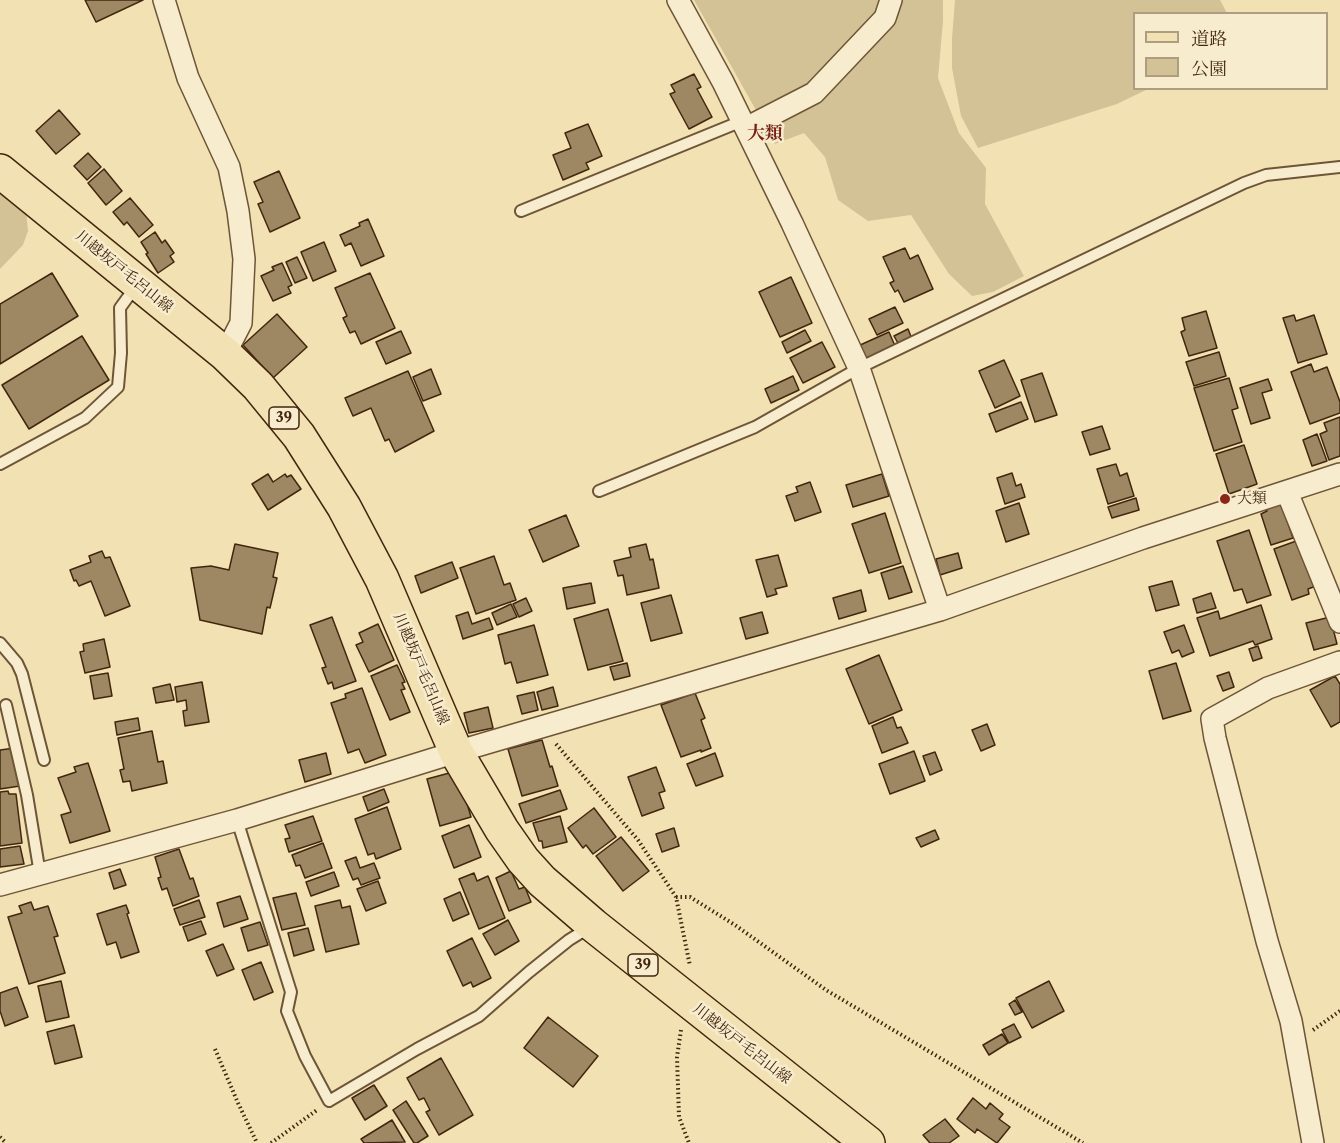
<!DOCTYPE html>
<html>
<head>
<meta charset="utf-8">
<style>
	body { margin:0 }
	#map { position:relative; width:1340px; height:1143px; overflow:hidden; background:#f2e2b3; font-family:"Libre Caslon Text","Noto Serif JP",serif }
	canvas { display:block }
	.legend { position:absolute; left:1133px; top:12px; width:195px; height:78px; box-sizing:border-box; background:#f7ecce; border:2px solid #af9d81; margin:0; padding:8px 10px; list-style:none; font-size:18px; color:#42260e }
	.legend li { display:flex; align-items:center; gap:12px; height:30px }
	.legend b { width:30px; border:2px solid #af9d81 }
</style>
</head>
<body>
<div id="map">
<canvas width="1340" height="1143"></canvas>
<ul class="legend">
<li><b style="height:8px;background:#f2e2b3"></b>道路</li>
<li><b style="height:16px;background:#d4c297"></b>公園</li>
</ul>
</div>
<script>
const ctx = document.querySelector('canvas').getContext('2d');
ctx.lineJoin = 'round';
function paint(path, color) {
  ctx.fillStyle = color;
  ctx.fill(path, 'evenodd');
}
function shape(rows) {
  const path = new Path2D();
  for (const r of rows) {
    path.moveTo(r[0], r[1]);
    for (let i = 2; i < r.length; i += 2) path.lineTo(r[i], r[i + 1]);
  }
  return path;
}
function trace(path, color, width, dash) {
  ctx.strokeStyle = color;
  ctx.lineWidth = width;
  ctx.lineCap = dash ? 'butt' : 'round';
  ctx.setLineDash(dash || []);
  ctx.stroke(path);
}
function drawText(font, color, halo, rows, align = 'center') {
  ctx.font = font + ' "Libre Caslon Text","Noto Serif JP",serif';
  ctx.lineWidth = 5;
  ctx.setLineDash([]);
  ctx.textBaseline = 'middle';
  ctx.strokeStyle = halo;
  ctx.fillStyle = color;
  for (const [text, x, y, turn = 0] of rows) {
    ctx.save();
    ctx.translate(x, y);
    ctx.rotate((+turn || 0) * Math.PI / 180);
    ctx.textAlign = isNaN(turn) ? turn : align;
    if (halo) ctx.strokeText(text, 0, 0);
    ctx.fillText(text, 0, 0);
    ctx.restore();
  }
}
const green = shape([
	[694,0,943,0,943,21,938,78,959,133,986,168,985,204,1024,276,993,292,972,296,949,274,911,215,868,221,838,200,825,157,804,133,775,144],
	[955,0,1220,0,1227,13,1134,14,1134,88,1148,89,1117,104,978,148,961,116,952,68,952,38],
	[0,183,26,211,28,231,23,245,0,269]
]);
const building = shape([
	[85,0,143,0,96,22,85,0],
	[694,74,701,87,697,89,712,117,689,129,670,94,675,92,671,85,694,74],
	[59,110,80,134,56,154,36,131,59,110],
	[588,124,602,156,586,163,589,169,563,180,553,155,571,148,565,133,588,124],
	[88,153,101,167,87,180,74,166,88,153],
	[104,169,122,191,106,205,88,183,104,169],
	[279,171,300,218,270,232,258,204,263,202,254,182,279,171],
	[130,198,153,225,139,237,127,222,124,225,113,212,130,198],
	[368,219,384,256,361,266,351,243,345,246,340,235,360,226,359,223,368,219],
	[155,232,162,243,165,240,174,253,170,256,174,262,158,273,146,254,148,253,141,242,155,232],
	[324,242,336,271,313,281,301,252,324,242],
	[905,248,910,259,918,255,933,289,904,302,898,290,895,292,890,283,894,281,883,257,905,248],
	[297,257,307,278,295,283,286,262,297,257],
	[282,263,292,285,288,287,291,293,273,301,261,276,274,270,272,267,282,263],
	[52,273,78,316,0,364,0,304,52,273],
	[370,273,395,328,361,344,355,331,350,333,343,318,347,316,335,288,370,273],
	[791,277,812,323,780,337,759,292,791,277],
	[895,307,903,323,877,335,869,319,895,307],
	[1206,311,1217,348,1189,356,1181,332,1185,330,1182,318,1206,311],
	[277,314,307,347,273,378,243,345,277,314],
	[1294,315,1296,321,1314,315,1327,354,1298,363,1283,318,1294,315],
	[908,329,912,339,899,345,894,336,908,329],
	[805,330,811,341,787,353,782,342,805,330],
	[401,331,411,353,386,364,376,342,401,331],
	[889,332,895,346,864,360,858,346,889,332],
	[82,336,109,380,29,429,2,385,82,336],
	[822,342,835,367,803,383,790,358,822,342],
	[1219,352,1226,376,1194,386,1186,362,1219,352],
	[1004,360,1020,396,995,408,979,371,1004,360],
	[1311,364,1314,372,1327,367,1340,402,1340,413,1310,424,1291,372,1311,364],
	[431,369,441,394,423,401,413,377,431,369],
	[408,371,434,431,395,452,389,439,385,441,371,408,353,416,345,398,408,371],
	[1042,373,1057,415,1035,422,1021,380,1042,373],
	[793,376,799,390,771,403,765,389,793,376],
	[1229,378,1238,408,1232,410,1242,442,1214,451,1194,388,1229,378],
	[1268,379,1272,390,1262,393,1270,418,1251,424,1240,388,1268,379],
	[1021,402,1028,419,996,432,989,414,1021,402],
	[1340,417,1340,456,1329,460,1320,434,1327,431,1324,423,1340,417],
	[1102,426,1110,449,1090,455,1082,432,1102,426],
	[1317,434,1327,461,1312,466,1303,440,1317,434],
	[1244,445,1257,484,1229,494,1216,454,1244,445],
	[1116,464,1120,476,1127,473,1134,496,1108,504,1097,469,1116,464],
	[1012,473,1016,486,1021,484,1025,497,1005,504,997,478,1012,473],
	[268,474,273,482,285,474,287,477,291,475,301,489,268,510,252,484,268,474],
	[882,474,889,496,853,507,846,485,882,474],
	[810,482,821,512,795,521,786,496,798,492,796,487,810,482],
	[1136,498,1139,510,1112,518,1108,507,1136,498],
	[1019,503,1029,534,1006,542,996,511,1019,503],
	[1281,503,1293,538,1271,545,1261,514,1267,511,1266,508,1281,503],
	[885,513,901,563,869,573,852,524,885,513],
	[566,515,579,546,543,562,529,530,566,515],
	[1249,530,1271,595,1247,603,1242,589,1234,591,1217,541,1249,530],
	[1299,540,1316,586,1308,589,1309,594,1292,600,1274,549,1299,540],
	[235,544,278,553,273,577,277,578,270,608,267,607,262,634,200,620,191,568,211,566,229,570,235,544],
	[646,544,650,560,653,559,659,588,627,595,623,575,618,576,614,561,631,557,629,548,646,544],
	[102,551,105,558,110,557,130,606,105,616,91,581,79,586,76,580,74,581,70,570,91,562,89,556,102,551],
	[958,553,962,568,940,575,936,559,958,553],
	[778,555,787,586,775,589,777,594,767,597,756,560,778,555],
	[494,556,504,585,510,583,516,600,476,614,460,568,494,556],
	[452,562,458,578,421,593,415,576,452,562],
	[903,566,912,592,889,599,881,573,903,566],
	[1172,581,1179,605,1156,611,1149,587,1172,581],
	[591,583,595,603,567,609,563,588,591,583],
	[861,590,866,611,839,619,833,598,861,590],
	[1211,593,1216,608,1197,613,1193,599,1211,593],
	[671,595,682,633,651,641,641,603,671,595],
	[526,598,532,611,519,617,513,604,526,598],
	[511,604,517,617,497,625,492,613,511,604],
	[1261,605,1272,639,1255,645,1253,641,1210,656,1197,618,1218,611,1220,619,1261,605],
	[608,609,623,661,588,670,574,619,608,609],
	[468,612,472,624,489,618,493,629,463,639,456,616,468,612],
	[762,612,768,633,746,639,740,618,762,612],
	[332,617,356,681,334,689,332,682,328,684,322,668,326,667,310,625,332,617],
	[1330,617,1337,644,1314,650,1306,623,1330,617],
	[378,624,394,660,369,672,356,645,363,642,359,633,378,624],
	[534,625,548,675,517,683,511,662,505,664,498,635,534,625],
	[1184,625,1194,652,1182,657,1179,650,1172,653,1164,632,1184,625],
	[104,639,110,667,85,673,80,652,84,651,83,644,104,639],
	[1258,646,1262,658,1253,661,1249,649,1258,646],
	[879,655,902,710,869,724,846,669,879,655],
	[627,663,630,676,614,680,610,667,627,663],
	[1176,663,1191,711,1163,719,1149,671,1176,663],
	[397,665,405,682,402,683,405,689,401,690,410,712,390,720,371,676,397,665],
	[1229,672,1234,687,1223,691,1217,676,1229,672],
	[108,673,112,696,94,699,90,676,108,673],
	[1335,676,1340,684,1340,722,1331,727,1310,690,1335,676],
	[202,682,209,722,185,726,183,711,187,710,186,700,177,702,175,687,202,682],
	[170,684,174,700,156,703,153,688,170,684],
	[553,687,558,706,542,710,537,692,553,687],
	[362,688,386,755,365,763,359,749,348,753,331,703,346,698,345,694,362,688],
	[534,692,538,710,522,714,517,696,534,692],
	[695,693,705,718,701,720,711,748,701,752,701,750,681,757,661,705,695,693],
	[488,707,493,728,469,733,464,713,488,707],
	[893,717,897,728,901,727,908,743,882,753,872,726,893,717],
	[138,718,140,730,117,735,115,722,138,718],
	[987,724,995,745,981,751,972,730,987,724],
	[152,731,158,762,163,761,167,783,132,791,130,781,123,782,120,770,124,769,118,738,152,731],
	[542,740,550,767,552,766,558,786,522,796,508,749,542,740],
	[15,748,20,786,0,789,0,750,15,748],
	[914,751,925,781,890,794,879,764,914,751],
	[935,752,942,770,930,775,923,756,935,752],
	[326,753,331,774,305,782,299,760,326,753],
	[715,753,723,776,696,786,687,764,715,753],
	[88,763,110,831,70,843,61,815,71,812,58,778,76,772,74,767,88,763],
	[656,767,665,791,659,793,664,808,642,816,628,777,656,767],
	[453,772,461,783,471,817,440,826,427,779,453,772],
	[384,789,389,802,368,811,363,797,384,789],
	[560,790,567,809,526,823,519,804,560,790],
	[8,791,9,794,16,794,22,843,0,846,0,792,8,791],
	[387,807,401,849,376,859,374,853,368,855,355,819,387,807],
	[594,808,616,837,593,854,586,845,583,848,568,828,594,808],
	[313,816,322,841,289,852,285,839,290,838,285,825,313,816],
	[560,816,567,842,543,848,542,841,539,841,533,823,560,816],
	[469,825,481,857,454,868,442,836,469,825],
	[674,828,679,846,662,852,656,834,674,828],
	[935,830,939,839,921,847,916,838,935,830],
	[621,837,649,871,623,891,596,856,621,837],
	[323,843,332,868,305,878,300,865,296,866,292,855,323,843],
	[20,846,24,864,0,867,0,849,20,846],
	[179,849,190,879,193,878,199,896,173,906,167,888,162,890,158,878,161,877,155,857,179,849],
	[356,857,360,868,374,863,380,878,361,885,358,878,353,880,345,861,356,857],
	[120,869,126,885,114,889,109,873,120,869],
	[511,871,519,889,525,887,531,902,509,911,496,878,511,871],
	[334,872,339,886,311,896,306,882,334,872],
	[474,873,477,881,488,876,505,918,479,929,459,879,474,873],
	[378,881,386,903,366,911,357,889,378,881],
	[460,892,469,914,453,921,444,899,460,892],
	[296,893,305,925,282,930,273,898,296,893],
	[240,896,248,919,224,927,217,903,240,896],
	[199,900,205,917,180,925,174,909,199,900],
	[340,900,342,908,350,906,359,944,326,952,315,906,340,900],
	[31,902,34,910,48,906,58,936,54,937,65,973,29,984,8,917,22,913,19,906,31,902],
	[126,905,129,913,127,914,139,952,121,958,116,942,107,945,97,914,126,905],
	[508,920,519,941,495,955,483,934,508,920],
	[201,921,206,934,188,941,183,927,201,921],
	[260,922,268,945,248,951,241,928,260,922],
	[308,928,314,950,294,956,288,933,308,928],
	[472,938,491,978,473,987,471,982,463,986,447,951,472,938],
	[223,944,234,969,217,976,206,951,223,944],
	[261,962,273,992,254,1000,242,970,261,962],
	[61,981,69,1017,46,1022,38,986,61,981],
	[1049,981,1064,1011,1032,1028,1016,998,1049,981],
	[17,987,28,1017,5,1026,0,1011,0,993,17,987],
	[1015,1000,1022,1012,1015,1015,1009,1004,1015,1000],
	[548,1017,598,1056,573,1087,524,1048,548,1017],
	[1014,1024,1021,1037,1009,1043,1002,1030,1014,1024],
	[74,1025,82,1057,55,1064,47,1032,74,1025],
	[1002,1034,1008,1043,989,1055,983,1045,1002,1034],
	[441,1058,473,1115,439,1135,426,1112,430,1110,424,1098,419,1100,407,1078,441,1058],
	[374,1085,387,1106,365,1120,352,1098,374,1085],
	[973,1098,986,1109,990,1103,1003,1114,999,1119,1010,1127,997,1143,977,1129,975,1133,957,1119,973,1098],
	[406,1101,428,1136,417,1143,414,1143,393,1110,406,1101],
	[945,1119,959,1136,949,1143,930,1143,923,1135,945,1119],
	[392,1120,405,1142,364,1143,361,1139,392,1120]
]);
const path = shape([
	[556,744,638,840,676,897,690,966],
	[676,897,690,897,735,925,826,990,1083,1143],
	[681,1030,677,1057,679,1117,689,1143],
	[1313,1030,1340,1011],
	[215,1049,238,1103,257,1143],
	[0,1137,6,1143],
	[271,1143,317,1110]
]);
const service = shape([
	[521,211,742,121],
	[0,464,85,418,118,387,121,353,120,308,136,286],
	[599,491,755,427,859,368,1244,183,1266,175,1340,167],
	[0,643,17,663,22,674,44,760],
	[6,705,27,795,40,874],
	[237,820,291,992,287,1011,305,1056,329,1101,417,1049,479,1016,529,972,569,940,590,927]
]);
const minor = shape([
	[164,0,188,78,229,167,238,211,244,259,241,323,225,354],
	[678,0,723,82,792,223,859,368,940,610],
	[746,128,814,93,885,18,891,0],
	[1287,492,1340,622],
	[0,885,237,820,456,752,940,610,1143,538,1340,474],
	[1313,1143,1291,1021,1267,941,1215,738,1212,719,1268,688,1340,662]
]);
const primary = shape([
	[0,171,225,354,258,386,299,436,344,507,382,579,456,752,502,830,523,860,542,881,593,925,868,1143]
]);
const markers = [
	[1225,499,6,"#8f2418"]
];
const shields = [
	[284,418,30],
	[643,965,30]
];
const shieldNames = [
	["39",284,418],
	["39",643,965]
];
const streetNames = [
	["川越坂戸毛呂山線",124,272,39],
	["川越坂戸毛呂山線",421,669,67],
	["川越坂戸毛呂山線",742,1044,38]
];
const poiNames = [
	["大類",1237,499]
];
const quarterNames = [
	["大類",765,134]
];
paint(green, '#d4c297');
paint(building, '#9e8864');
trace(building, '#42260e', 1.5);
trace(service, '#6e5537', 14);
trace(minor, '#6e5537', 24);
trace(primary, '#42260e', 36);
trace(path, '#42260e', 4, [1.5, 3]);
trace(service, '#f7ecce', 10);
trace(minor, '#f7ecce', 21);
trace(primary, '#f2e2b3', 33);
for (const [x, y, r, color] of markers) {
  const dot = new Path2D();
  dot.arc(x, y, r, 0, 2 * Math.PI);
  ctx.fillStyle = color;
  ctx.fill(dot);
  trace(dot, '#f7ecce', 2);
}
for (const [x, y, w] of shields) {
  const box = new Path2D();
  box.roundRect(x - w / 2, y - 11, w, 22, 4.5);
  ctx.fillStyle = '#f7ecce';
  ctx.fill(box);
  trace(box, '#42260e', 1.5);
}
drawText('bold 14px', '#42260e', null, shieldNames);
drawText('15px', '#42260e', '#f7ecce', streetNames);
drawText('15px', '#42260e', '#f7ecce', poiNames, 'left');
drawText('bold 18px', '#7a1f14', '#f7ecce', quarterNames);
</script>
</body>
</html>
